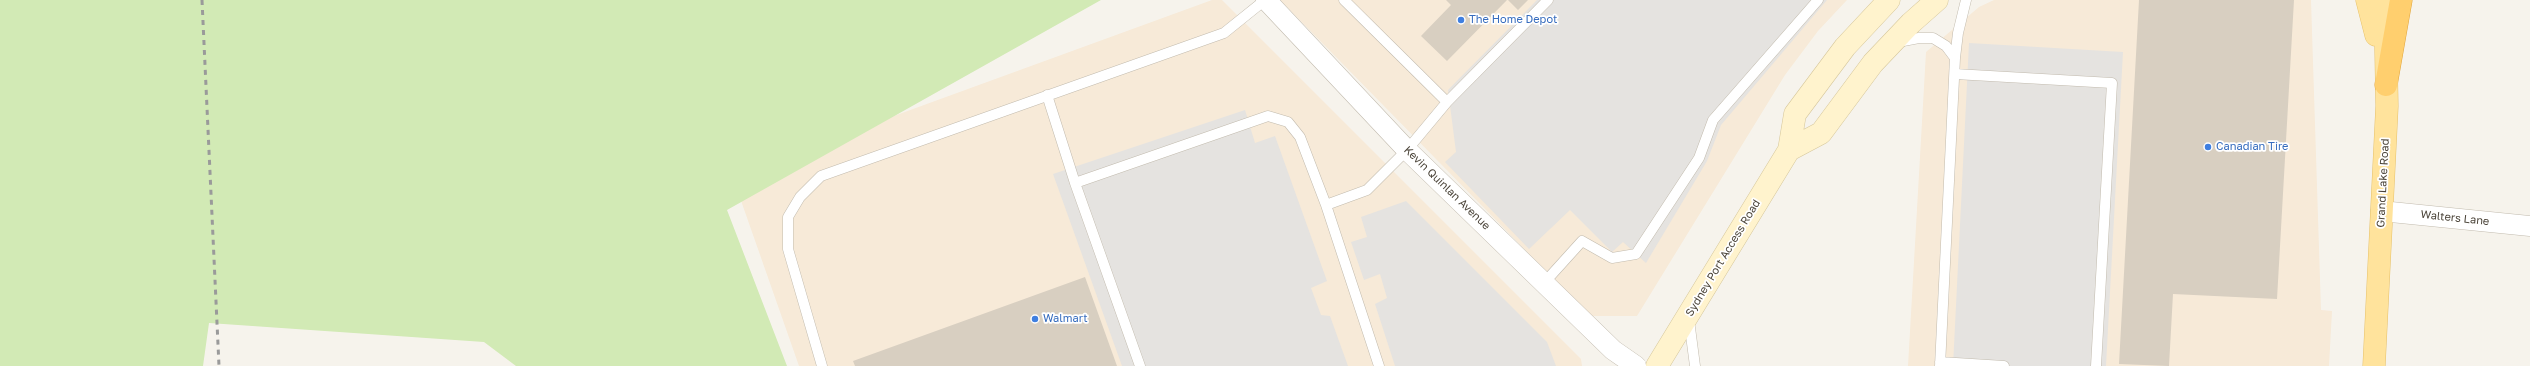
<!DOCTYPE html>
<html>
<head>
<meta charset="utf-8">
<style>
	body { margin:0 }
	canvas { display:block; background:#f6f3ec }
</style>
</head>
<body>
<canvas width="2530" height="366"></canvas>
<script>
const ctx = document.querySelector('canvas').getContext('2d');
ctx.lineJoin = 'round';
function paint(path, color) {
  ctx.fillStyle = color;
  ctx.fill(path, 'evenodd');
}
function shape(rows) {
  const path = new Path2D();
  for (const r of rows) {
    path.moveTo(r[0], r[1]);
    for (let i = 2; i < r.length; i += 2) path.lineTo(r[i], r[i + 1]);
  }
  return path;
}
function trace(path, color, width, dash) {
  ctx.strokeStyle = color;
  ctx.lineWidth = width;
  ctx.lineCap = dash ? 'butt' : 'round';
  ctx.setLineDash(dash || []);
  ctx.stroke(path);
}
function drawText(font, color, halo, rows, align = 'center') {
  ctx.font = font + ' "Golos Text",sans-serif';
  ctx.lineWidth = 3.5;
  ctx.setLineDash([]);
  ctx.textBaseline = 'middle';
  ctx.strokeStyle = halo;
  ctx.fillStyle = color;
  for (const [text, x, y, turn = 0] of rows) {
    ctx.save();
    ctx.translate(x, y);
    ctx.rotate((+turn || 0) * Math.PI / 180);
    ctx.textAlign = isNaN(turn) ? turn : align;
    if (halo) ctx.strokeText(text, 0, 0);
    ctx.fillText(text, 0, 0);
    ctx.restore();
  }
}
const commercial = shape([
	[1212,0,1222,0,1581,359,1582,366,799,366,732,175],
	[1280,0,1847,0,1818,31,1785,75,1637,316,1590,316],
	[1994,0,2311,0,2321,310,2332,311,2329,366,1908,366,1926,52,1979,7]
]);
const green = shape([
	[0,0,1101,0,727,210,787,366,516,366,484,342,209,323,203,366,0,366]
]);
const parking = shape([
	[1537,0,1827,0,1721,125,1707,161,1646,263,1623,242,1612,252,1570,210,1529,249,1445,162,1456,152,1448,90],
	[1969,43,2123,52,2106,366,1953,366],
	[1245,110,1255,143,1275,136,1327,281,1311,288,1321,315,1330,316,1348,366,1122,366,1053,174],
	[1406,201,1547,342,1556,366,1395,366,1375,304,1387,298,1380,274,1364,280,1351,242,1367,237,1361,217]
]);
const building = shape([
	[1446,0,1507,0,1447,61,1421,36,1451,5],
	[1508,0,1528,0,1518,10],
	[2139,0,2294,0,2277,299,2173,294,2169,366,2119,364],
	[1085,277,1117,366,855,366,853,361]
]);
const lane = shape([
	[1344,0,1447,102],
	[1898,42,1919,38,1933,38,1946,46,1955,58],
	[1955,74,2112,83,2096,366],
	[1047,95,1075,183,1140,366],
	[1075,183,1268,116,1288,122,1300,137,1326,205],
	[1544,283,1582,241,1612,258,1636,254,1699,158,1713,120,1818,0],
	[1689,320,1695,366],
	[1940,362,2004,366],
	[822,366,788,249,788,217,800,197,821,176,1224,33,1265,0],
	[1379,366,1326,205,1367,190,1407,150,1447,102,1548,0],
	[1940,366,1955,58,1958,33,1966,0]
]);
const street = shape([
	[1266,0,1407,150,1613,350,1636,366],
	[2381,211,2530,226]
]);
const secondary = shape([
	[1789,150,1821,133,1873,63,1911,23,1937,0],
	[1657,366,1789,150,1795,114,1845,47,1889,0]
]);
const primary = shape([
	[2367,0,2376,35],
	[2374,366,2387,106,2385,0]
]);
const highway = shape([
	[2386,85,2401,0]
]);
const rail = shape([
	[202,0,219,366]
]);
const markers = [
	[1461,20,4,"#3f7fe0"],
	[2208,147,4,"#3f7fe0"],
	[1035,319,4,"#3f7fe0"]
];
const shopNames = [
	["The Home Depot",1469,20],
	["Canadian Tire",2216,147],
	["Walmart",1043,319]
];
const streetNames = [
	["Grand Lake Road",2383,183,-87],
	["Kevin Quinlan Avenue",1447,188,44],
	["Walters Lane",2455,218,6],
	["Sydney Port Access Road",1723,258,-59]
];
paint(commercial, '#f7ead8');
paint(green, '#d2eab5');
paint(parking, '#e5e3e0');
paint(building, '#d8cfc1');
trace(lane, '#c2bbae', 11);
trace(street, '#c2bbae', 21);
trace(secondary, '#d6c79b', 23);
trace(primary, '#e6c16a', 23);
trace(highway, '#e0a43c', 23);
trace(lane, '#fff', 10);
trace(street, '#fff', 20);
trace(secondary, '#fff3cd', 22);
trace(primary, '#ffe39c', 22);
trace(highway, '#ffcf6e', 22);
trace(rail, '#9a9a9a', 3, [5, 5]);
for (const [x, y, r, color] of markers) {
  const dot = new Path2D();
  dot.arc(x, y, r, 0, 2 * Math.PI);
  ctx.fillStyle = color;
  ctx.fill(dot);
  trace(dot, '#fff', 1.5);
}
drawText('11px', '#366cbe', '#fff', shopNames, 'left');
drawText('11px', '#4b4439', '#fff', streetNames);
</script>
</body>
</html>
